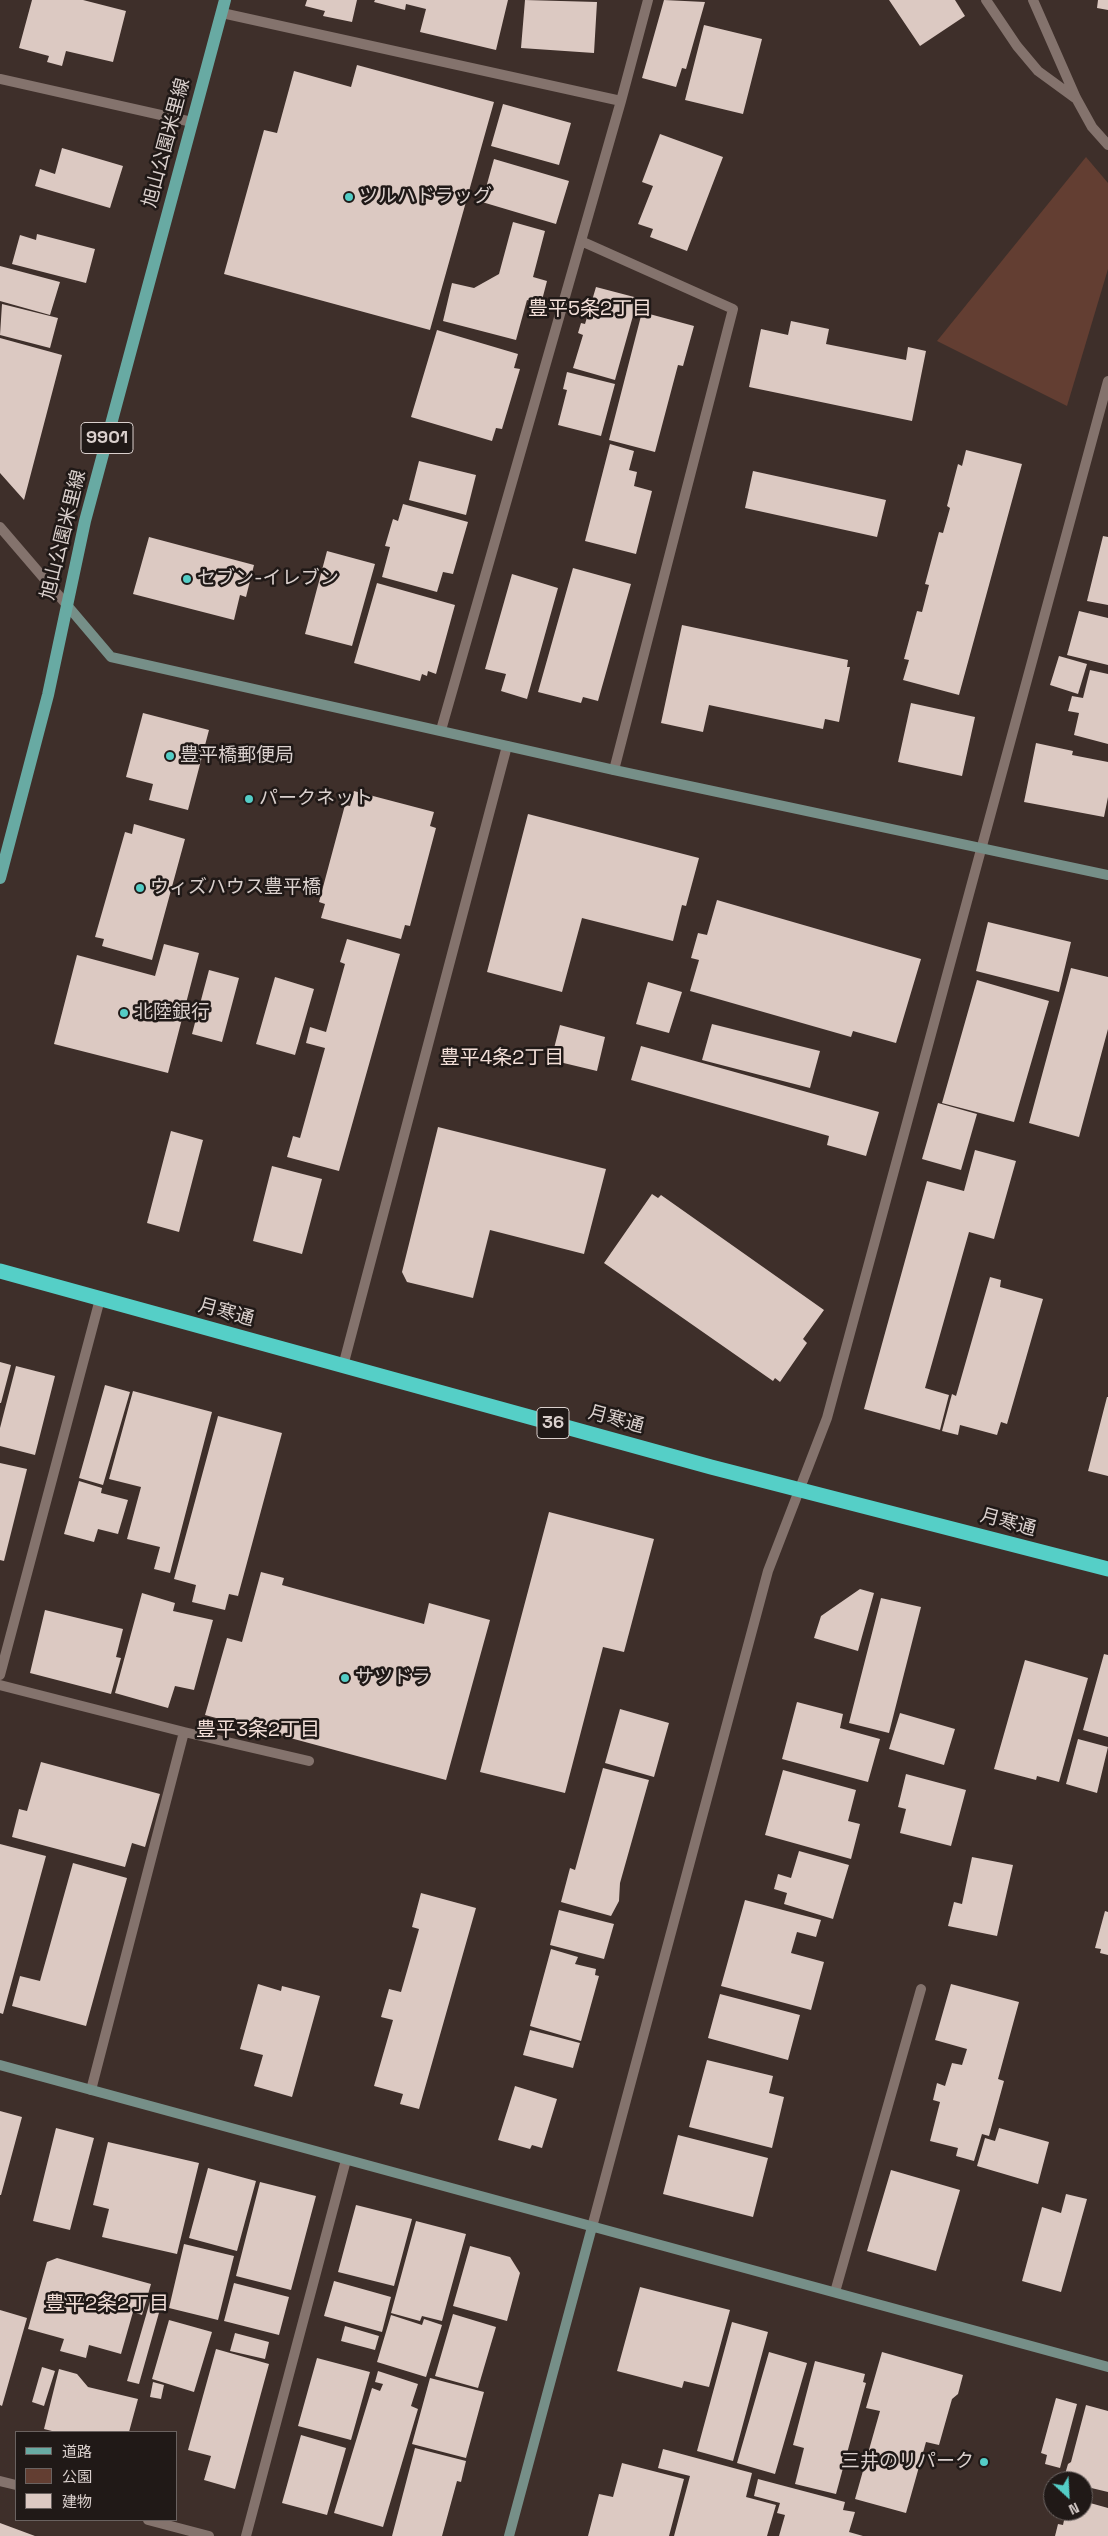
<!DOCTYPE html>
<html>
<head>
<meta charset="utf-8">
<style>
	body { margin:0 }
	#map { position:relative; width:1108px; height:2536px; overflow:hidden; background:#3e2f2a; font-family:"Space Grotesk","Noto Sans JP",sans-serif }
	canvas { display:block }
	.legend { position:absolute; left:15px; top:2431px; width:162px; height:90px; box-sizing:border-box; background:#201917; border:1px solid #6a6260; margin:0; padding:6px 9px; list-style:none; font-size:15px; color:#dad0cd }
	.legend li { display:flex; align-items:center; gap:10px; height:25px }
	.legend b { width:25px; border:1px solid #6a6260 }
	.north { position:absolute; left:1043px; top:2471px; width:50px; height:50px; box-sizing:border-box; background:#201917; border:1px solid #6a6260; border-radius:50%; rotate:155deg; font-size:14px; font-weight:700; line-height:20px; text-align:center; color:#dad0cd }
	.north::after { content:''; display:block; margin:auto; width:18px; height:22px; background:#54cdc6; clip-path:polygon(50% 0,100% 100%,50% 72%,0 100%) }
</style>
</head>
<body>
<div id="map">
<canvas width="1108" height="2536"></canvas>
<ul class="legend">
<li><b style="height:6px;background:#68aaa3"></b>道路</li>
<li><b style="height:14px;background:#633e32"></b>公園</li>
<li><b style="height:14px;background:#dcc9c2"></b>建物</li>
</ul>
<div class="north">N</div>
</div>
<script>
const ctx = document.querySelector('canvas').getContext('2d');
ctx.lineJoin = 'round';
function paint(path, color) {
  ctx.fillStyle = color;
  ctx.fill(path, 'evenodd');
}
function shape(rows) {
  const path = new Path2D();
  for (const r of rows) {
    path.moveTo(r[0], r[1]);
    for (let i = 2; i < r.length; i += 2) path.lineTo(r[i], r[i + 1]);
  }
  return path;
}
function trace(path, color, width, dash) {
  ctx.strokeStyle = color;
  ctx.lineWidth = width;
  ctx.lineCap = dash ? 'butt' : 'round';
  ctx.setLineDash(dash || []);
  ctx.stroke(path);
}
function drawText(font, color, halo, rows, align = 'center') {
  ctx.font = font + ' "Space Grotesk","Noto Sans JP",sans-serif';
  ctx.lineWidth = 5;
  ctx.setLineDash([]);
  ctx.textBaseline = 'middle';
  ctx.strokeStyle = halo;
  ctx.fillStyle = color;
  for (const [text, x, y, turn = 0] of rows) {
    ctx.save();
    ctx.translate(x, y);
    ctx.rotate((+turn || 0) * Math.PI / 180);
    ctx.textAlign = isNaN(turn) ? turn : align;
    if (halo) ctx.strokeText(text, 0, 0);
    ctx.fillText(text, 0, 0);
    ctx.restore();
  }
}
const green = shape([
	[1086,157,1108,183,1108,269,1067,406,937,341]
]);
const building = shape([
	[32,0,83,0,126,11,113,62,66,51,62,66,47,62,49,56,19,48],
	[307,0,357,0,352,22,323,16,325,11,305,6],
	[375,0,508,0,496,50,420,32,426,9,406,4,405,10,374,2],
	[525,0,597,2,594,53,521,48],
	[664,0,705,2,686,69,682,68,676,87,642,78],
	[889,0,955,0,965,16,920,46],
	[1098,0,1108,0,1108,10,1097,8],
	[704,25,762,39,743,114,685,100],
	[357,65,494,102,430,330,224,274,264,130,277,133,294,71,351,87],
	[503,104,571,123,559,165,491,146],
	[660,134,723,157,687,251,650,237,653,229,638,224,653,186,642,182],
	[62,148,123,166,110,208,35,186,40,169,55,174],
	[494,159,569,181,556,224,482,202],
	[513,222,545,231,533,277,547,281,541,304,527,300,516,340,443,321,452,283,474,288,499,274],
	[37,234,95,249,86,283,12,264,20,235,36,240],
	[0,266,60,282,50,315,0,301],
	[596,287,638,298,615,380,573,368,583,335,578,333,581,323,585,324],
	[2,304,58,318,50,348,0,335],
	[642,312,694,326,683,366,678,365,655,452,609,440],
	[791,321,829,329,826,344,906,360,908,347,926,351,912,421,749,387,761,329,788,335],
	[437,330,518,354,514,368,520,369,502,429,496,428,492,441,411,417],
	[0,338,62,355,24,500,0,473],
	[567,372,615,384,601,436,558,425,567,390,563,389],
	[610,444,634,451,629,470,637,472,634,486,652,491,636,554,585,541],
	[966,450,1022,464,959,695,903,680,909,660,904,659,917,611,922,612,929,585,925,584,939,532,943,533,950,508,947,506,958,464,962,466],
	[419,461,476,475,466,515,409,500],
	[753,471,886,500,877,537,745,508],
	[403,504,468,522,453,574,443,572,437,592,382,577,390,547,385,546,393,519,398,521],
	[1103,536,1108,537,1108,605,1087,601],
	[149,537,254,565,246,597,240,595,234,620,133,594],
	[327,551,375,564,352,646,305,634],
	[573,568,631,584,598,701,583,697,581,703,538,692],
	[512,574,558,588,527,699,501,691,506,674,485,669],
	[377,583,455,605,436,674,428,671,427,676,422,674,420,681,354,663],
	[1079,611,1108,618,1108,665,1067,655],
	[682,625,848,660,847,667,850,667,839,722,825,719,823,729,709,705,703,732,661,723],
	[1059,656,1087,664,1078,694,1050,685],
	[1090,670,1108,674,1108,744,1074,735,1079,713,1068,711,1072,696,1083,698],
	[911,703,975,717,962,776,898,762],
	[143,713,209,730,188,810,149,800,153,784,126,777],
	[1036,743,1073,751,1072,755,1108,762,1108,797,1104,817,1024,802],
	[354,791,434,812,430,826,436,828,410,926,405,925,401,939,321,918,325,904,319,902,345,805,350,806],
	[528,814,699,858,686,906,682,905,673,941,582,918,562,992,487,972],
	[134,824,185,839,152,960,102,946,104,939,95,937,125,832,132,834],
	[717,900,921,959,896,1043,853,1031,851,1037,690,991,699,960,691,958,698,933,707,935],
	[988,922,1071,942,1059,992,976,971],
	[347,939,400,954,339,1171,287,1157,293,1136,300,1138,325,1048,306,1043,310,1027,326,1032,345,964,340,962],
	[164,944,199,953,168,1073,54,1044,77,955,155,976],
	[1071,968,1108,977,1108,1029,1079,1137,1029,1123],
	[209,970,239,978,222,1042,192,1034],
	[275,977,314,989,295,1055,256,1044],
	[977,980,1049,1001,1014,1122,942,1103],
	[648,982,682,992,669,1033,636,1024],
	[712,1024,820,1051,810,1088,702,1060],
	[560,1025,605,1037,597,1071,551,1060],
	[641,1046,879,1112,866,1156,827,1145,829,1136,631,1080],
	[938,1103,977,1114,961,1170,922,1159],
	[438,1127,606,1169,584,1254,490,1230,473,1298,407,1282,402,1272],
	[171,1131,203,1140,179,1232,147,1223],
	[975,1150,1016,1161,994,1239,969,1232,925,1388,949,1395,940,1430,864,1409,927,1181,964,1191],
	[272,1166,322,1179,302,1254,253,1241],
	[652,1194,658,1198,661,1195,824,1310,803,1339,807,1343,780,1382,775,1378,773,1381,604,1263],
	[990,1277,1001,1280,1000,1287,1043,1299,1007,1424,1001,1422,997,1435,960,1425,958,1435,942,1431,952,1394,956,1396],
	[0,1362,11,1365,1,1403,0,1403],
	[16,1366,55,1376,35,1455,0,1446,0,1428],
	[105,1385,130,1392,103,1485,79,1478],
	[133,1391,212,1412,170,1573,154,1569,160,1547,127,1539,141,1487,109,1479],
	[1107,1397,1108,1397,1108,1476,1088,1471],
	[218,1416,282,1433,238,1596,229,1594,225,1610,192,1602,196,1585,174,1579],
	[0,1463,27,1469,4,1561,0,1560],
	[79,1481,102,1488,101,1493,128,1500,118,1534,98,1529,94,1542,64,1534],
	[549,1512,654,1539,624,1652,603,1647,565,1793,480,1772],
	[261,1572,284,1578,282,1585,424,1624,429,1603,490,1620,446,1780,205,1715,227,1638,242,1642],
	[860,1589,874,1593,858,1651,814,1638,821,1616],
	[142,1593,175,1603,173,1611,213,1620,194,1690,175,1686,168,1708,115,1693],
	[881,1598,921,1607,889,1733,849,1723],
	[45,1610,123,1629,116,1657,121,1658,111,1694,30,1673],
	[1104,1654,1108,1655,1108,1737,1083,1730],
	[1025,1660,1088,1678,1059,1782,1037,1776,1036,1780,994,1769],
	[797,1702,843,1714,840,1728,880,1739,868,1782,782,1759],
	[620,1709,669,1723,654,1777,605,1763],
	[900,1713,955,1729,944,1765,889,1749],
	[1078,1739,1108,1747,1097,1793,1066,1784],
	[41,1762,160,1794,145,1847,132,1843,125,1867,12,1837,19,1809,27,1811],
	[603,1768,649,1780,620,1883,619,1901,611,1916,561,1902,570,1868,575,1870],
	[783,1770,856,1790,848,1821,860,1824,851,1859,765,1835],
	[906,1774,966,1790,951,1846,900,1833,906,1809,898,1807],
	[0,1844,46,1856,3,2014,0,2013],
	[799,1851,849,1865,833,1919,784,1904,787,1893,774,1889,778,1874,791,1878],
	[972,1857,1013,1865,997,1936,948,1926,954,1902,962,1904],
	[73,1863,127,1878,86,2026,12,2006,20,1976,40,1981],
	[421,1893,476,1908,419,2109,400,2104,403,2094,374,2086,393,2020,381,2017,389,1989,401,1992,419,1929,412,1927],
	[745,1900,821,1920,816,1937,797,1932,791,1953,824,1962,811,2010,721,1986],
	[559,1910,614,1924,604,1959,550,1945],
	[1105,1911,1108,1912,1108,1955,1100,1953,1101,1949,1095,1948],
	[551,1949,578,1957,575,1964,596,1969,595,1975,599,1976,581,2041,530,2026],
	[258,1984,281,1991,282,1986,320,1996,292,2097,254,2086,263,2055,240,2049],
	[951,1984,1019,2002,998,2079,1004,2081,989,2136,982,2134,974,2161,956,2156,958,2148,930,2141,940,2102,933,2100,937,2083,945,2086,952,2063,962,2065,967,2049,935,2040],
	[720,1994,800,2015,788,2060,708,2038],
	[530,2030,580,2043,573,2068,523,2055],
	[707,2060,773,2076,769,2093,784,2097,772,2148,689,2127],
	[515,2086,557,2099,542,2148,532,2145,530,2149,498,2140],
	[0,2111,22,2117,1,2195,0,2195],
	[56,2128,94,2138,70,2230,33,2221],
	[999,2128,1049,2142,1038,2184,977,2166,985,2138,995,2141],
	[678,2135,768,2158,753,2217,663,2194],
	[108,2142,199,2163,177,2254,102,2237,109,2209,93,2205],
	[208,2168,256,2181,237,2251,189,2238],
	[891,2170,960,2190,936,2271,867,2251],
	[260,2182,316,2196,291,2290,236,2276],
	[1066,2194,1087,2199,1061,2292,1022,2281,1042,2207,1061,2213],
	[356,2205,412,2219,394,2286,338,2272],
	[416,2221,466,2234,442,2321,422,2316,420,2321,391,2313],
	[184,2244,234,2256,218,2320,169,2308],
	[470,2246,510,2257,520,2273,507,2321,453,2306],
	[57,2258,151,2284,142,2315,133,2312,121,2354,89,2345,86,2358,60,2351,64,2339,28,2329,47,2262],
	[334,2281,391,2297,382,2332,324,2316],
	[234,2283,289,2297,279,2335,224,2321],
	[640,2287,730,2310,709,2387,684,2381,682,2388,617,2371],
	[151,2298,162,2302,139,2384,127,2381],
	[0,2310,27,2318,2,2406,0,2405],
	[453,2314,496,2327,478,2388,435,2376],
	[391,2315,422,2325,424,2319,442,2325,426,2377,377,2362],
	[169,2320,212,2332,194,2392,152,2379],
	[732,2322,768,2332,733,2461,697,2451],
	[345,2326,379,2336,375,2350,341,2341],
	[235,2333,269,2342,265,2359,230,2351],
	[216,2349,269,2364,235,2489,204,2480,211,2456,188,2450],
	[769,2352,807,2363,775,2474,737,2463],
	[882,2352,963,2375,958,2394,952,2399,939,2445,926,2442,906,2513,855,2499,880,2411,866,2408],
	[317,2358,370,2372,351,2440,298,2426],
	[815,2361,865,2374,863,2382,866,2383,836,2494,795,2484,804,2448,793,2445],
	[42,2367,55,2371,44,2406,32,2402],
	[59,2369,77,2374,88,2387,138,2399,129,2432,56,2432,44,2429],
	[378,2371,418,2384,411,2406,418,2409,383,2527,334,2513,372,2388,380,2391,383,2384,375,2382],
	[430,2378,484,2392,466,2458,412,2444],
	[153,2382,164,2385,161,2399,150,2397],
	[1056,2398,1077,2404,1060,2468,1045,2464,1047,2455,1041,2453],
	[1086,2405,1108,2411,1108,2492,1083,2486,1083,2481,1063,2481,1068,2464,1071,2462],
	[301,2435,346,2448,327,2515,282,2503],
	[415,2448,466,2461,461,2482,457,2481,442,2536,392,2536],
	[663,2449,752,2473,746,2497,776,2505,767,2536,674,2536,690,2476,658,2468],
	[622,2463,684,2479,669,2536,588,2536,599,2494,613,2497],
	[758,2479,845,2502,843,2510,855,2512,849,2532,863,2536,779,2536,785,2515,777,2513,780,2503,754,2496],
	[1083,2501,1108,2508,1108,2536,1055,2536,1058,2524,1063,2525,1066,2511,1083,2511],
	[0,2523,35,2536,0,2536]
]);
const lane = shape([
	[0,79,192,122]
]);
const street = shape([
	[986,0,1017,46,1038,71,1075,98],
	[1033,0,1076,98,1092,127,1108,145],
	[222,13,621,101],
	[581,241,733,309,614,770],
	[0,527,66,604],
	[441,730,621,101,648,0],
	[343,1366,507,746],
	[0,1675,100,1299],
	[0,1685,184,1732,309,1761],
	[91,2090,184,1732],
	[592,2227,768,1571,827,1418,1108,381],
	[835,2292,921,1989],
	[0,2481,16,2485],
	[148,2520,209,2536],
	[246,2536,346,2160]
]);
const secondary = shape([
	[66,604,111,657,614,770,1108,875],
	[0,2065,1108,2367],
	[509,2536,592,2227]
]);
const primary = shape([
	[0,878,48,695,85,521,225,0]
]);
const highway = shape([
	[0,1271,711,1467,1108,1569]
]);
const markers = [
	[349,197,5,"#54cdc6"],
	[187,579,5,"#54cdc6"],
	[170,756,5,"#54cdc6"],
	[249,799,5,"#54cdc6"],
	[140,888,5,"#54cdc6"],
	[124,1013,5,"#54cdc6"],
	[345,1678,5,"#54cdc6"],
	[984,2462,5,"#54cdc6"]
];
const shields = [
	[107,438,52],
	[553,1423,32]
];
const shieldNames = [
	["9901",107,438],
	["36",553,1423]
];
const streetNames = [
	["旭山公園米里線",167,143,-75],
	["旭山公園米里線",64,535,-76],
	["月寒通",226,1313,15],
	["月寒通",616,1420,15],
	["月寒通",1008,1523,15]
];
const poiNames = [
	["ツルハドラッグ",359,197],
	["セブン-イレブン",197,579],
	["豊平橋郵便局",180,756],
	["パークネット",259,799],
	["ウィズハウス豊平橋",150,888],
	["北陸銀行",134,1013],
	["サツドラ",355,1678],
	["三井のリパーク",974,2462,"right"]
];
const neighbourhoodNames = [
	["豊平5条2丁目",590,310],
	["豊平4条2丁目",502,1059],
	["豊平3条2丁目",258,1731],
	["豊平2条2丁目",107,2305]
];
paint(green, '#633e32');
paint(building, '#dcc9c2');
trace(lane, '#84736d', 10);
trace(street, '#84736d', 10);
trace(secondary, '#768f88', 10);
trace(primary, '#68aaa3', 12);
trace(highway, '#55cfc7', 15);
for (const [x, y, r, color] of markers) {
  const dot = new Path2D();
  dot.arc(x, y, r, 0, 2 * Math.PI);
  ctx.fillStyle = color;
  ctx.fill(dot);
  trace(dot, '#201917', 2);
}
for (const [x, y, w] of shields) {
  const box = new Path2D();
  box.roundRect(x - w / 2, y - 15.5, w, 31, 4);
  ctx.fillStyle = '#201917';
  ctx.fill(box);
  trace(box, '#dad0cd', 1);
}
drawText('bold 18px', '#dad0cd', null, shieldNames);
drawText('19px', '#dad0cd', '#201917', streetNames);
drawText('19px', '#dad0cd', '#201917', poiNames, 'left');
drawText('20px', '#f2ded7', '#201917', neighbourhoodNames);
</script>
</body>
</html>
